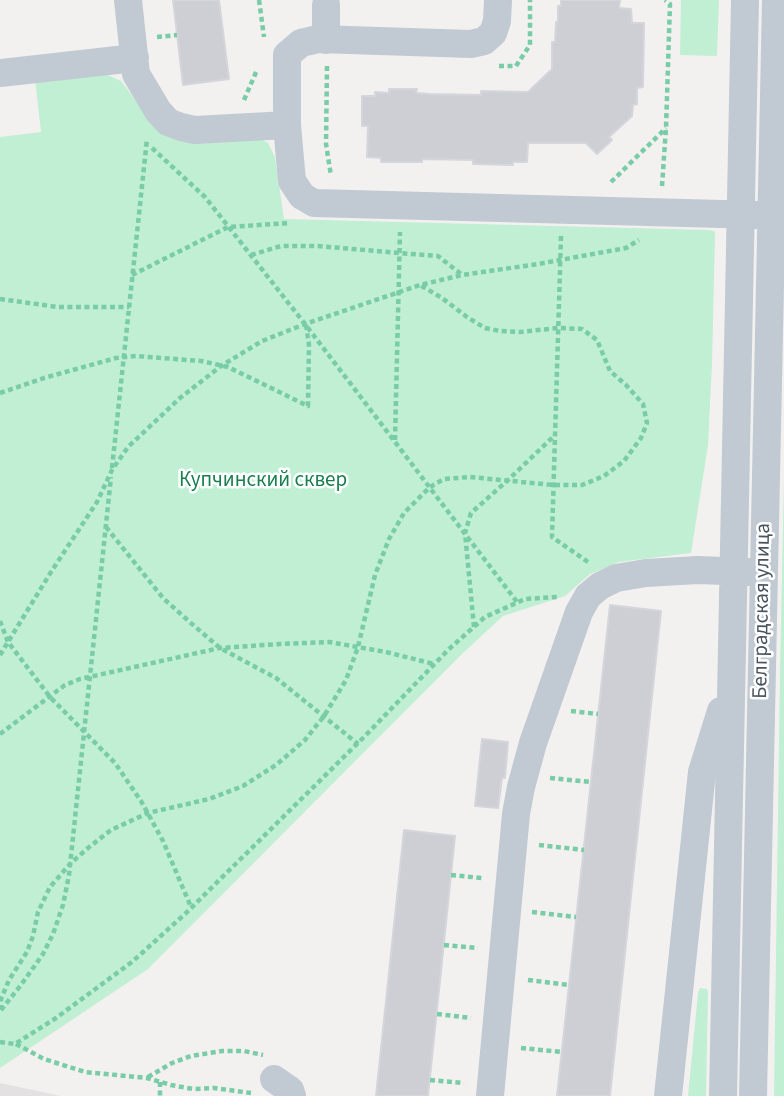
<!DOCTYPE html>
<html>
<head>
<meta charset="utf-8">
<style>
	body { margin:0 }
	canvas { display:block; background:#f3f0f0 }
</style>
</head>
<body>
<canvas width="784" height="1096"></canvas>
<script>
const ctx = document.querySelector('canvas').getContext('2d');
ctx.lineJoin = 'round';
function paint(path, color) {
  ctx.fillStyle = color;
  ctx.fill(path, 'evenodd');
}
function shape(rows) {
  const path = new Path2D();
  for (const r of rows) {
    path.moveTo(r[0], r[1]);
    for (let i = 2; i < r.length; i += 2) path.lineTo(r[i], r[i + 1]);
  }
  return path;
}
function trace(path, color, width, dash) {
  ctx.strokeStyle = color;
  ctx.lineWidth = width;
  ctx.lineCap = dash ? 'butt' : 'round';
  ctx.setLineDash(dash || []);
  ctx.stroke(path);
}
function drawText(font, color, halo, rows, align = 'center') {
  ctx.font = font + ' "Source Sans 3",sans-serif';
  ctx.lineWidth = 5;
  ctx.setLineDash([]);
  ctx.textBaseline = 'middle';
  ctx.strokeStyle = halo;
  ctx.fillStyle = color;
  for (const [text, x, y, turn = 0] of rows) {
    ctx.save();
    ctx.translate(x, y);
    ctx.rotate((+turn || 0) * Math.PI / 180);
    ctx.textAlign = isNaN(turn) ? turn : align;
    if (halo) ctx.strokeText(text, 0, 0);
    ctx.fillText(text, 0, 0);
    ctx.restore();
  }
}
const education = shape([
	[0,1083,61,1096,0,1096]
]);
const green = shape([
	[681,0,719,0,717,56,680,55],
	[99,71,121,81,146,114,261,139,268,143,275,157,284,219,708,230,714,231,715,233,712,364,708,445,691,553,619,562,590,574,565,596,503,616,463,653,148,969,0,1068,0,137,41,132,35,79],
	[784,478,784,1096,774,1096,780,672],
	[700,988,707,989,708,992,706,1096,688,1096,698,993]
]);
const building = shape([
	[173,0,219,0,229,79,183,85,173,0],
	[561,0,620,0,619,8,631,9,632,23,644,23,643,87,637,88,637,104,633,105,632,116,609,137,612,140,597,154,586,143,528,143,527,162,513,162,513,165,473,164,473,160,422,159,422,162,381,162,381,158,367,157,368,126,362,126,362,96,375,96,375,92,389,93,389,89,417,89,416,93,430,94,481,95,481,91,528,92,552,69,552,42,555,42,556,22,558,22,558,6,561,6,561,0],
	[610,605,661,611,610,1096,557,1096,610,605],
	[482,739,508,742,505,778,502,778,498,808,475,806,482,739],
	[404,830,455,836,451,875,428,1096,376,1096,404,830]
]);
const path = shape([
	[259,0,264,37],
	[157,37,177,35],
	[327,66,326,144,331,176],
	[499,66,516,66,530,45,530,0],
	[244,100,257,70],
	[152,148,205,197,305,324,517,602],
	[611,182,666,128],
	[662,186,666,128,670,4,665,0],
	[561,236,552,537,588,562],
	[251,255,281,246,318,246,399,253,438,256,461,274],
	[132,275,228,227,290,223],
	[0,299,58,307,129,307],
	[0,393,44,378,116,358,136,356,201,361,228,367,308,406,309,345,306,325],
	[395,440,400,232],
	[112,468,147,139],
	[106,527,163,598,192,624,220,648,276,678,358,744],
	[0,621,8,642,50,697,115,763,141,801,163,841,191,907],
	[474,627,465,533,471,513,508,480,554,436],
	[0,655,51,572,97,502,112,470,128,447,180,398,221,366,262,341,305,324,420,285,462,275,538,264,626,248,639,240],
	[571,711,598,714],
	[0,734,65,685,80,679,220,648,280,644,329,642,386,652,434,664],
	[550,778,591,782],
	[539,845,584,850],
	[451,875,482,878],
	[532,912,576,917],
	[444,945,478,948],
	[528,980,569,985],
	[1,1010,1,999,9,980,27,952,33,936,38,912,50,887,70,864,88,848,111,830,148,813,209,799,243,786,276,765,305,740,324,716,346,680,358,647,375,575,389,539,404,513,430,487,444,479,470,477,553,485,582,485,604,476,624,461,641,438,647,423,643,404,626,385,610,371,597,340,582,329,558,328,520,332,500,331,485,328,467,317,442,298,420,285],
	[1,1010,21,985,43,954,53,934,63,905,69,875,111,477],
	[437,1014,471,1018],
	[0,1042,15,1044,56,1018,132,962,186,913,364,737,449,649,485,617,525,599,557,597],
	[16,1044,44,1059,85,1072,147,1078,171,1085,193,1089,214,1088,251,1093],
	[521,1048,562,1052],
	[148,1077,172,1063,191,1056,222,1051,244,1051,263,1055],
	[430,1080,464,1083],
	[160,1082,160,1096]
]);
const minor = shape([
	[128,0,136,74,158,111,168,122,181,127,195,130,287,125],
	[498,0,497,21,493,33,484,41,471,44,318,39,301,43,287,55,287,125,292,181,302,196,314,203,759,215],
	[326,40,326,5],
	[0,73,135,58],
	[274,1079,290,1090,292,1096],
	[490,1096,516,814,521,787,533,743,579,612,588,596,600,586,616,578,646,573,698,570,752,572],
	[668,1096,702,772,721,711],
	[723,1096,745,0],
	[753,1096,776,0]
]);
const parkNames = [
	["Купчинский сквер",263,481]
];
const streetNames = [
	["Белградская улица",763,611,-89]
];
paint(education, '#e4e1e2');
paint(green, '#c0efd4');
paint(building, '#cdcfd5');
trace(building, '#d4d6db', 2);
trace(path, '#78cca6', 4.5, [5, 3.5]);
trace(minor, '#c1cad2', 28);
drawText('21px', '#197f4f', '#fff', parkNames);
drawText('21px', '#48535d', '#fff', streetNames);
</script>
</body>
</html>
